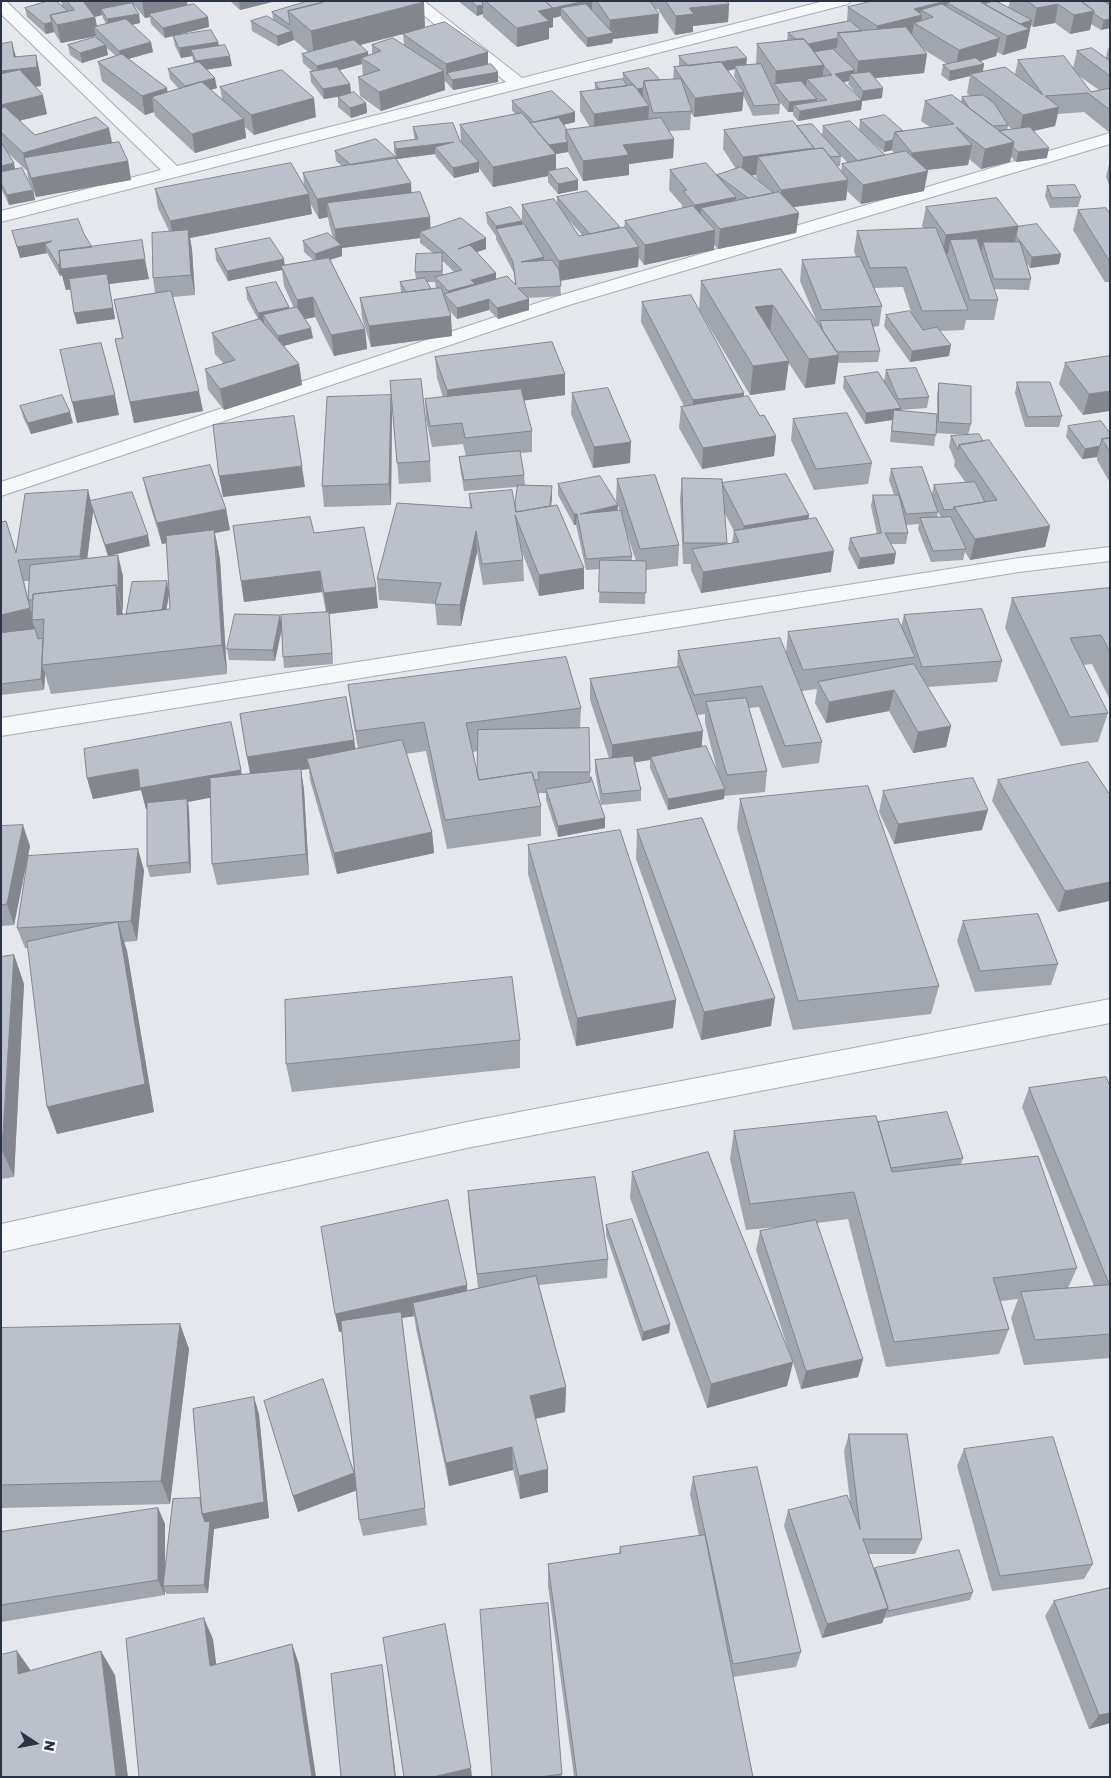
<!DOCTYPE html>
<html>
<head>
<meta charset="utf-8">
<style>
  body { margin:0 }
  #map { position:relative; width:1111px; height:1778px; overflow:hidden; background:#e4e7ec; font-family:"Golos Text",sans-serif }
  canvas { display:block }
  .frame { position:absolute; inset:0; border:2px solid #2b3445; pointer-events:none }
  .north { position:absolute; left:10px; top:1718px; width:50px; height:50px; -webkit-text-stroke:4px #f4f6f9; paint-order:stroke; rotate:101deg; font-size:14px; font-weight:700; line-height:20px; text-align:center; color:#2b3445 }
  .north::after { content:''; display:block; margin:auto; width:18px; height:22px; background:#2b3445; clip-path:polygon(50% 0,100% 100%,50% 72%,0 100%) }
</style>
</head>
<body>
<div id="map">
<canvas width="1111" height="1778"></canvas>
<div class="frame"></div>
<div class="north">N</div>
</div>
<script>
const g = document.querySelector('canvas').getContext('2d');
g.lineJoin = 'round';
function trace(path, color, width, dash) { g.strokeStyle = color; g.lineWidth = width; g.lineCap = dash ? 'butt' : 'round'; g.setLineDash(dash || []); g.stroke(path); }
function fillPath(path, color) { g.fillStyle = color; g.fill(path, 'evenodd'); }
const minor = new Path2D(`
  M 1,1 L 7,2 L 177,166 L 506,82 L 406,1 L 424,1 L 522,78 L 824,1 L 851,1 L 848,4 L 1,222 L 1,211 L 161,170 L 1,14 Z
  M 1110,133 L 1110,144 L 569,305 L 1,496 L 1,482 L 555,297 Z
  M 1110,547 L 1110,561 L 1019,572 L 1,736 L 1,718 L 1019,558 Z
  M 1110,999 L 1110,1023 L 467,1148 L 1,1252 L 1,1224 L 467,1122 Z`);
trace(minor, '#a9aeb7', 2);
fillPath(minor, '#f7f8fa');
fillPath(new Path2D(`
  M 61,1 L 187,1 L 187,5 L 208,17 L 209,27 L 165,38 L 151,24 L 150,17 L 145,18 L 134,5 L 140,23 L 132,25 L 153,52 L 128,59 L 167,88 L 167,92 L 179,89 L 170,79 L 168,69 L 194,63 L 192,56 L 181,58 L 175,46 L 173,36 L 218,42 L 219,46 L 232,66 L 206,69 L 217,88 L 211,90 L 222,99 L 220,87 L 316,117 L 254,135 L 245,127 L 246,138 L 195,153 L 155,116 L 154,112 L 145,115 L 102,81 L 98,62 L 116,56 L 107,48 L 108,55 L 82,63 L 70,55 L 68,45 L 96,37 L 96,36 L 61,43 L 54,32 L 46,34 L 27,17 L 25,8 L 62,6 ZM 102,15 L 103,18 L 106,24 L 97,27 L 95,17 Z
  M 231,1 L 276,1 L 240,10 L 231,2 Z
  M 458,1 L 727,1 L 729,4 L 728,22 L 693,26 L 693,32 L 675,35 L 659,11 L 659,9 L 655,9 L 658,33 L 613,39 L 612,43 L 587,47 L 561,18 L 561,16 L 553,18 L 553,27 L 549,28 L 549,39 L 517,47 L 483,17 L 483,14 L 477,16 Z
  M 873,1 L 997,1 L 996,1 L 1008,8 L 1010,1 L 1110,1 L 1110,28 L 1101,30 L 1091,24 L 1090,30 L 1070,34 L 1055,23 L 1033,27 L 1031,25 L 1026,48 L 1003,55 L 997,52 L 996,56 L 981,61 L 984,64 L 983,72 L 1015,74 L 1018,60 L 1073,68 L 1077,51 L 1106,58 L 1108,48 L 1110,48 L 1110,133 L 1084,112 L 1058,114 L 1055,126 L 1034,131 L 1047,158 L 1016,162 L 1011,157 L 1010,162 L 981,169 L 969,159 L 968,165 L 927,170 L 924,191 L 861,204 L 847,191 L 846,200 L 794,207 L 799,213 L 796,233 L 718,249 L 714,245 L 714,250 L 644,265 L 639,258 L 638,267 L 560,281 L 561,296 L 528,298 L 529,310 L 498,319 L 489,310 L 457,319 L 450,311 L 452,336 L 371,347 L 362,318 L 360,298 L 401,293 L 400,282 L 416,279 L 415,272 L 433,253 L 420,243 L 420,238 L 342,248 L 342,256 L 330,260 L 365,329 L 367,349 L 334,356 L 315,317 L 305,319 L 313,338 L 284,346 L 299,364 L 302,385 L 224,410 L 208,390 L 205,369 L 224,364 L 215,354 L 212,333 L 258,319 L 247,299 L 246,288 L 289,309 L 294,308 L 284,286 L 282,270 L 228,281 L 216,260 L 215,249 L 285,265 L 313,260 L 304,252 L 303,241 L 333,238 L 329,223 L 328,217 L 319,219 L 310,203 L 312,214 L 190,238 L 192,250 L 195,295 L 173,297 L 203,411 L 134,423 L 115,339 L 122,338 L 114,300 L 155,293 L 153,278 L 169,231 L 158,208 L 155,189 L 304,185 L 303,173 L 342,166 L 336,161 L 335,151 L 396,157 L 394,152 L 394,142 L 415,140 L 414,137 L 413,127 L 461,142 L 460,125 L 516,114 L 512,111 L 512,101 L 575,122 L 563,125 L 567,130 L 590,127 L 580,111 L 580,92 L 595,90 L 595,83 L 623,79 L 623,73 L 660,80 L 673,80 L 674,67 L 679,67 L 679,56 L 746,65 L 757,64 L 756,63 L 757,44 L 787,40 L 788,33 L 847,21 L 848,7 ZM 923,49 L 947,64 L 943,65 L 941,75 L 949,81 L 970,76 L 967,93 L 970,96 L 962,97 L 961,101 L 925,101 L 921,121 L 930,127 L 903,131 L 860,120 L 859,130 L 823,126 L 822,135 L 797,126 L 724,130 L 723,149 L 736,169 L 717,175 L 717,176 L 670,170 L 669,190 L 682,205 L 682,209 L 625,221 L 624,228 L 620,228 L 557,197 L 557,204 L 522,205 L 522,225 L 522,221 L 486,213 L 487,223 L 496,236 L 496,239 L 514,273 L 515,284 L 496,279 L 496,273 L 476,252 L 486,249 L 486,238 L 431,229 L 411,193 L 397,161 L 397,159 L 435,154 L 436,157 L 454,178 L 479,172 L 479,168 L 493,187 L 548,176 L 548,182 L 558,194 L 578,190 L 578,180 L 556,170 L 556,154 L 568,152 L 583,181 L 629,175 L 629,164 L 673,158 L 674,139 L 669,131 L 690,130 L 691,113 L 694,117 L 742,111 L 743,95 L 753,116 L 779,114 L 780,104 L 779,101 L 788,112 L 793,112 L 793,115 L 798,121 L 861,110 L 862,101 L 882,98 L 875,78 L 924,73 L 927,54 ZM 735,69 L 734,76 L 739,85 L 728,71 ZM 1077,74 L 1082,78 L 1099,90 L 1091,92 ZM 849,81 L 848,84 L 858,96 L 843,82 ZM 1008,126 L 1012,129 L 1007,130 ZM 864,135 L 884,152 L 892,150 L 894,154 L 885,155 ZM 841,156 L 848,163 L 842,164 L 841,172 L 837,166 L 840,166 ZM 752,175 L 756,175 L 756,177 L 759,181 ZM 568,219 L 582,235 L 579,236 ZM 442,261 L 445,263 L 454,272 L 443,275 ZM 427,282 L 435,282 L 436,288 L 431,289 Z
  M 321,3 L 425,28 L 488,52 L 488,65 L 498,72 L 498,82 L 453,90 L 447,83 L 444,81 L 445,90 L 381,111 L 360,96 L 358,77 L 363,76 L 362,64 L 340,70 L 350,84 L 351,93 L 366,103 L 367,113 L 351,118 L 338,107 L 338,97 L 324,99 L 311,82 L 310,72 L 312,71 L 303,63 L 302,54 L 308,52 L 293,39 L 294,40 L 278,46 L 252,31 L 251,21 L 273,19 L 272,12 ZM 412,32 L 403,34 L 404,45 L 372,45 L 372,54 L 368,55 L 360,45 Z
  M 1,43 L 16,57 L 36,55 L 40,74 L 41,86 L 36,87 L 47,114 L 19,121 L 35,135 L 112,143 L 128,161 L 131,180 L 36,197 L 28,178 L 27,171 L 8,153 L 15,169 L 33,190 L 35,200 L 9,205 L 1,188 Z
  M 1110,160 L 1110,187 L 1106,177 Z
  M 1047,186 L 1081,197 L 1078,207 L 1050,208 L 1045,196 Z
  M 926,207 L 1018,226 L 1061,254 L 1059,264 L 1030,268 L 1027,263 L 1031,279 L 1029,290 L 994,289 L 998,300 L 994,320 L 966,320 L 964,330 L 940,331 L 949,356 L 910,362 L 884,326 L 886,315 L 912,315 L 903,287 L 874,288 L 882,306 L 879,326 L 873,327 L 880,351 L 878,362 L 838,363 L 835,384 L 805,388 L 788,362 L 785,390 L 750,395 L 699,310 L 701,281 L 781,269 L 817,322 L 800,281 L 802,260 L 856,257 L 854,251 L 857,231 L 924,229 L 922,226 Z
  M 1078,210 L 1110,214 L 1110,282 L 1105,282 L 1073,230 Z
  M 12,231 L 84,234 L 92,247 L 149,279 L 109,284 L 115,319 L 77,324 L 74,313 L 71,289 L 66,290 L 62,275 L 60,276 L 47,253 L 20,258 Z
  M 642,302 L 744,393 L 744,396 L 776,436 L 774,456 L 702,469 L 679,428 L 681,407 L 684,406 L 641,322 Z
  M 1110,356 L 1083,415 L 1059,384 L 1065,363 Z
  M 435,357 L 565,374 L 565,395 L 524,400 L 532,431 L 532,452 L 520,453 L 524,475 L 525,485 L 552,486 L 551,506 L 584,589 L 539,596 L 522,552 L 523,560 L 524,581 L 483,585 L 477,552 L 461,626 L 437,625 L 435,604 L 379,600 L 377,579 L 470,508 L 469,494 L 515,503 L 517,487 L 464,491 L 460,467 L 459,457 L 466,456 L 463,444 L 432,447 L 426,420 L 425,399 L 443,397 L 437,378 Z
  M 886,370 L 929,397 L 927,408 L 901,410 L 900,411 L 937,414 L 937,394 L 939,383 L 971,424 L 968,435 L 936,433 L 934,446 L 890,442 L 892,420 L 865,424 L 843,388 L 844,377 L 884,381 Z
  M 390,381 L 430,461 L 431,482 L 399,484 Z
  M 1017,382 L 1062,416 L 1059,427 L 1025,427 L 1015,393 Z
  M 572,393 L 630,463 L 593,468 L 571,414 Z
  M 391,395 L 392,416 L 391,505 L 324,507 L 322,486 Z
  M 20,406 L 73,423 L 31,434 L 23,417 Z
  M 793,419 L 872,463 L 868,484 L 814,490 L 791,440 Z
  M 1068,426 L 1110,433 L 1110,483 L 1097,460 L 1097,457 L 1082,459 L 1066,437 Z
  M 951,436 L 983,441 L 1050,526 L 1045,547 L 970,560 L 965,552 L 963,560 L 931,562 L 918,529 L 919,524 L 906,525 L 908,533 L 906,544 L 891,544 L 894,564 L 858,569 L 848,549 L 850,538 L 877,534 L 871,506 L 873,495 L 894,495 L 889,480 L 891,469 L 932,494 L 934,485 L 966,483 L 954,466 L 955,461 L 949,447 ZM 938,512 L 941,517 L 937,517 Z
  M 143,478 L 226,509 L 230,530 L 215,533 L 220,560 L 227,674 L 51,694 L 45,674 L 44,690 L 1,695 L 1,522 L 16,553 L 88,490 L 91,501 L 150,546 L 108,556 L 93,512 L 87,559 L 123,576 L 122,612 L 123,615 L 126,614 L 169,589 L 167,543 L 162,544 L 148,499 ZM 24,581 L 29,581 L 28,598 ZM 169,595 L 170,609 L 166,610 L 168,602 Z
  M 682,478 L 722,484 L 809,515 L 808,519 L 831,572 L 701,593 L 691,570 L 691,564 L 683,564 L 680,499 ZM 724,512 L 734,531 L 732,543 L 726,544 Z
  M 617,479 L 679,545 L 678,566 L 646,570 L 645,604 L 599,603 L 600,569 L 586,570 L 576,525 L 574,525 L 558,495 L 558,484 L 618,505 L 617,511 L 620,511 L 616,500 ZM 625,528 L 636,561 L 632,560 L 632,556 Z
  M 314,533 L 378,608 L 329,614 L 333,664 L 284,668 L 283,657 L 282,629 L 275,661 L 229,660 L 227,649 L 281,621 L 326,612 L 322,592 L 244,602 L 241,581 Z
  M 1110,588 L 1110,700 L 1092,664 L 1083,665 L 1108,713 L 1098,742 L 1061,746 L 1005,628 L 1012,598 Z
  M 904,615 L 1002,661 L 997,682 L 927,687 L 951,726 L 946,747 L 913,753 L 889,711 L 826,723 L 815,703 L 817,689 L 802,691 L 822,742 L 819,763 L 782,768 L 759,707 L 749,708 L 767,771 L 765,792 L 724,796 L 724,795 L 724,799 L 668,810 L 650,768 L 650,760 L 635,762 L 641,790 L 641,801 L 601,805 L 595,771 L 595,760 L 609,758 L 590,700 L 590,679 L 677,667 L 678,651 L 786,652 L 788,632 L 901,627 ZM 705,714 L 705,723 L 718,774 L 702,747 L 697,715 Z
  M 348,685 L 581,708 L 580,728 L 590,772 L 590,782 L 605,828 L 558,837 L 546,800 L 546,793 L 539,793 L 539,799 L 541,806 L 541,836 L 447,849 L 426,751 L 406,754 L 432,832 L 434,853 L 337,874 L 310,780 L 309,769 L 301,770 L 304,790 L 309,875 L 217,885 L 212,864 L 210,797 L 188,802 L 189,810 L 191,873 L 150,877 L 147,866 L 147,809 L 146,809 L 141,790 L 93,799 L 87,778 L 242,775 L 250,774 L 240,714 L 354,740 L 356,750 L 358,749 L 352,715 ZM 478,751 L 477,773 L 473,752 Z
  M 998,780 L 1110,795 L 1058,912 L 992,801 Z
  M 883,791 L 982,830 L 894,844 L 879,812 Z
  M 740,799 L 939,986 L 931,1014 L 793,1030 L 737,828 Z
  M 1,826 L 30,846 L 14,925 L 1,926 Z
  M 637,830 L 771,1026 L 701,1040 L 636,859 Z
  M 528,845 L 676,1000 L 673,1028 L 576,1046 L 528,874 Z
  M 144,870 L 137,941 L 124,942 L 127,951 L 154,1112 L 57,1134 L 28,948 L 25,948 L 17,928 Z
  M 963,921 L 1058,964 L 1051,985 L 975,992 L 957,941 Z
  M 14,955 L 24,984 L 14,1177 L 1,1179 L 1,957 Z
  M 520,1040 L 520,1068 L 292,1092 L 286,1064 Z
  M 1110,1086 L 1110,1358 L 1024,1365 L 1011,1318 L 1018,1299 L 1001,1301 L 1009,1329 L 999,1354 L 886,1367 L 848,1219 L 817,1223 L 863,1359 L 858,1377 L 801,1389 L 793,1362 L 787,1386 L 707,1408 L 630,1198 L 632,1172 L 791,1358 L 756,1250 L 760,1231 L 786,1226 L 746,1230 L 730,1159 L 734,1131 L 878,1122 L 963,1158 L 961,1164 L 1077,1268 L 1068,1288 L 1094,1286 L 1022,1107 L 1029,1088 Z
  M 468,1191 L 608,1259 L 607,1278 L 539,1285 L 566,1387 L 565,1412 L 535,1419 L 548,1492 L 520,1499 L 513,1470 L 449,1486 L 416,1328 L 414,1316 L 402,1318 L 427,1525 L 363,1536 L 359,1520 L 356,1490 L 298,1512 L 264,1401 L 354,1473 L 342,1332 L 339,1332 L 467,1285 L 467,1291 L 478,1288 L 469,1210 Z
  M 606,1225 L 670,1324 L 669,1333 L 642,1341 L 606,1235 Z
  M 180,1324 L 189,1349 L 170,1504 L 1,1508 L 1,1328 Z
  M 254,1397 L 259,1415 L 269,1518 L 214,1529 L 208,1593 L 167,1594 L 165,1591 L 165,1595 L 1,1622 L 1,1532 L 158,1508 L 165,1524 L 165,1568 L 200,1498 Z
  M 849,1434 L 922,1539 L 915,1554 L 869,1554 L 874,1569 L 875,1568 L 973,1592 L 970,1600 L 885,1618 L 885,1617 L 882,1623 L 822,1638 L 784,1526 L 788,1510 L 850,1502 L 844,1451 Z
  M 964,1449 L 1093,1564 L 1084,1579 L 992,1591 L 957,1466 Z
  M 693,1477 L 801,1652 L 796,1667 L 733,1677 L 753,1777 L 574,1777 L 548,1586 L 548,1564 L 619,1553 L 620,1547 L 699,1536 L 690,1494 Z
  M 1110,1588 L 1110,1723 L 1089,1729 L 1045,1616 L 1054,1601 Z
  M 548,1603 L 562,1777 L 492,1777 Z`), '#a1a5ae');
fillPath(new Path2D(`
  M 83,1 L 133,1 L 135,9 L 101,9 L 102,15 L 86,19 Z
  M 142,1 L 187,1 L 188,9 L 149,14 L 150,17 L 145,18 Z
  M 239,1 L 276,1 L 240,10 Z
  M 585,1 L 592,1 L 592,10 L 567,15 L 561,8 L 561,16 L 553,18 L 553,27 L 549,28 L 549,39 L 517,47 L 517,28 L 538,11 Z
  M 946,1 L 997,1 L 963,11 L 947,3 L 945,19 L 933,17 L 921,10 L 920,16 L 922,15 L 921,27 L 914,23 L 912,35 L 875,45 L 877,26 L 914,9 Z
  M 424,2 L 425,28 L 314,57 L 311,31 Z
  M 729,4 L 728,22 L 693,26 L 693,32 L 675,35 L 676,16 L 689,8 Z
  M 1058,4 L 1055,23 L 1033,27 L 1037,8 Z
  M 483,5 L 483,14 L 477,16 L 477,6 Z
  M 1094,11 L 1090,30 L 1070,34 L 1074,15 Z
  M 139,14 L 140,23 L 109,29 L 107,19 Z
  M 659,14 L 658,33 L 613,39 L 612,43 L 587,47 L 587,38 L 609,34 L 610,20 Z
  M 95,17 L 98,31 L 94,27 L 96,36 L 61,43 L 57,25 Z
  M 208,17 L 209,27 L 165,38 L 163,28 Z
  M 1110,19 L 1110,28 L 1101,30 L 1104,20 Z
  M 1032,20 L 1026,48 L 1003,55 L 1007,36 L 1011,27 Z
  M 52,22 L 54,32 L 46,34 L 44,24 Z
  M 292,31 L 294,40 L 278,46 L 277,36 Z
  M 838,38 L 837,48 L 802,55 L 803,45 Z
  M 1000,38 L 996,56 L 955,69 L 959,50 Z
  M 12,42 L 17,61 L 36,55 L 40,74 L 41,86 L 1,90 L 1,71 L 14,57 Z
  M 151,42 L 153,52 L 121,61 L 119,51 Z
  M 218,42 L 220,52 L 191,50 L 192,56 L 181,58 L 179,48 Z
  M 106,45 L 108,55 L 82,63 L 80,53 Z
  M 368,52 L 369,62 L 361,58 L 362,64 L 318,76 L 317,66 Z
  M 488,52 L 488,70 L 498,72 L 498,82 L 453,90 L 452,80 L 447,73 L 447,83 L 446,64 Z
  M 927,54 L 924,73 L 856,80 L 858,61 Z
  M 230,56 L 232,66 L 198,71 L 196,61 Z
  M 747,58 L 746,68 L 735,66 L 735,69 L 688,77 L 689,67 Z
  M 984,64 L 982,74 L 970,74 L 970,76 L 949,81 L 950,71 Z
  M 824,65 L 822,84 L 807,79 L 806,86 L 778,89 L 775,85 L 776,71 Z
  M 855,70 L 853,79 L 850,74 L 849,81 L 834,84 L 835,74 Z
  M 444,71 L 445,90 L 381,111 L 379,92 Z
  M 215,78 L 217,88 L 186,96 L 185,86 Z
  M 350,84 L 351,94 L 324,99 L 323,89 Z
  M 167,88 L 170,107 L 152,97 L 154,112 L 145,115 L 142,96 Z
  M 643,88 L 643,98 L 637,89 Z
  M 883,88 L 882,98 L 862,101 L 861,110 L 798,121 L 800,111 L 794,105 L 793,112 L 788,112 L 789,102 L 817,99 L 815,108 L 861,100 L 863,91 Z
  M 744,92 L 742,111 L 694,117 L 695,98 Z
  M 43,95 L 47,114 L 1,125 L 1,105 Z
  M 314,98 L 316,117 L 254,135 L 251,115 Z
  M 366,103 L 367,113 L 351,118 L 350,108 Z
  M 649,106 L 648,125 L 594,133 L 594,114 Z
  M 1059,107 L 1055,126 L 1019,134 L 1023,115 Z
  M 575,112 L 575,122 L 534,132 L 534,122 Z
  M 244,119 L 246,138 L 195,153 L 192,134 Z
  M 109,128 L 113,147 L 26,163 L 23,153 Z
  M 674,139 L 673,158 L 629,164 L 629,175 L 583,181 L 583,161 L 623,145 Z
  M 893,140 L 892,150 L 884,152 L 885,142 Z
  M 454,142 L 435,147 L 435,154 L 397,159 L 398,168 L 357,180 L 397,158 L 396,149 Z
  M 568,142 L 568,152 L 544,156 L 544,146 Z
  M 1014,142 L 1010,162 L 981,169 L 985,149 Z
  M 972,145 L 968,165 L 909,172 L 912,153 Z
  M 814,148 L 812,167 L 758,157 L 756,175 L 741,177 L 743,157 Z
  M 1049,148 L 1047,158 L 1016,162 L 1018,152 Z
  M 556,154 L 556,174 L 548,171 L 548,176 L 493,187 L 493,167 Z
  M 128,161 L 131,180 L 36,197 L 31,178 Z
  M 479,162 L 479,172 L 454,178 L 453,168 Z
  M 14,163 L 16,174 L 1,177 L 1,166 Z
  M 928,171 L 924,191 L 861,204 L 863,185 Z
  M 578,180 L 578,190 L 558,194 L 558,184 Z
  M 848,180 L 846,200 L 779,209 L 781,190 Z
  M 411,183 L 412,202 L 327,203 L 328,217 L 319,219 L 317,199 Z
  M 33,190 L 35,200 L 9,205 L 7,195 Z
  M 309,194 L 312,214 L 190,238 L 192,250 L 195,295 L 191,275 L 174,241 L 170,221 Z
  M 736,197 L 734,217 L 701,208 L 700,224 L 694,225 L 695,205 Z
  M 799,213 L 796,233 L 718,249 L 720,229 Z
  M 430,217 L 431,237 L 420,232 L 420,238 L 342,248 L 342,256 L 316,264 L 315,254 L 336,247 L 335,229 Z
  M 522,221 L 522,231 L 496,230 L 496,226 Z
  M 1018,226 L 1014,246 L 983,242 L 982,250 L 955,253 L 950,240 L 948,254 L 942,255 L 946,235 Z
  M 715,230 L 714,250 L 644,265 L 645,245 Z
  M 486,238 L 486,249 L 458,259 L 458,249 Z
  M 52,241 L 45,244 L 47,253 L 20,258 L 17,247 Z
  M 639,247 L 638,267 L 559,281 L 559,261 Z
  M 1061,254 L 1059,264 L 1030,268 L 1032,257 Z
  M 544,257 L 544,268 L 521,262 Z
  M 145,259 L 149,279 L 109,284 L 115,319 L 77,324 L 74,313 L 109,284 L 66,290 L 62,275 L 60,276 L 58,265 L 62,264 Z
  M 284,259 L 285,269 L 281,266 L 282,270 L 228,281 L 227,271 Z
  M 496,273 L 496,283 L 448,299 L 448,291 L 471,280 Z
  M 313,297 L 315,317 L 299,320 L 297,300 Z
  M 489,299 L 489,310 L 457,319 L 457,308 Z
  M 529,299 L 529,310 L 498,319 L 497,308 Z
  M 773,305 L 770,333 L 755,307 Z
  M 289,307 L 290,317 L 263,315 L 264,323 L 260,323 L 258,313 Z
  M 451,316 L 452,336 L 371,347 L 369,326 Z
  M 311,328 L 313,338 L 279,347 L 278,336 Z
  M 365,329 L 367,349 L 334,356 L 331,335 Z
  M 951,345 L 949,356 L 910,362 L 912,351 Z
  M 839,355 L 835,384 L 805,388 L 809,359 Z
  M 789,361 L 785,390 L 750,395 L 753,366 Z
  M 299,364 L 302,385 L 224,410 L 220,389 Z
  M 565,374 L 565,395 L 448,411 L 447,390 Z
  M 199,391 L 203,411 L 134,423 L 130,402 Z
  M 1110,391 L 1110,411 L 1083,415 L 1089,394 Z
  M 744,393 L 742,413 L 691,421 L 693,400 Z
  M 115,395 L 119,415 L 77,423 L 72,402 Z
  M 391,395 L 392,416 L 391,505 L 389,484 Z
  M 901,408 L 899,419 L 894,410 L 892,420 L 865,424 L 866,413 Z
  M 70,412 L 73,423 L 31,434 L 28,423 Z
  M 776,436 L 774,456 L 702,469 L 703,448 Z
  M 631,442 L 630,463 L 593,468 L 594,447 Z
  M 1100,446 L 1097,457 L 1082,459 L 1085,449 Z
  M 302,466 L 305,487 L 223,497 L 219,476 Z
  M 552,486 L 552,497 L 549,526 L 549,516 Z
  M 88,490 L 93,512 L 85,577 L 80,556 Z
  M 618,505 L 617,516 L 580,514 Z
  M 226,509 L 230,530 L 215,533 L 220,560 L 227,674 L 222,645 L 215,533 L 162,544 L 157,523 Z
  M 574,514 L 577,514 L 576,525 L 574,525 Z
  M 809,515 L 806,536 L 741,547 L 744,526 Z
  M 1050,526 L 1045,547 L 970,560 L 975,539 Z
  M 476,531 L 477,552 L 461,626 L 460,605 Z
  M 148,535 L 150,546 L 108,556 L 105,545 Z
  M 834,551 L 831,572 L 701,593 L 703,572 Z
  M 896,553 L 894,564 L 858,569 L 860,558 Z
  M 118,555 L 123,576 L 123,612 L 118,591 Z
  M 584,568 L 584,589 L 539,596 L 539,575 Z
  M 320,571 L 322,592 L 244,602 L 241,581 Z
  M 167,581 L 169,592 L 162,638 L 159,627 Z
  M 116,585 L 123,615 L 117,615 Z
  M 376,587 L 378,608 L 329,614 L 333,664 L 324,593 Z
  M 30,608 L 34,620 L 32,620 L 35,629 L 1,637 L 1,615 Z
  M 280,615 L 282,626 L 275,661 L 273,650 Z
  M 43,638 L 42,665 L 45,674 L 44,690 L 41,679 Z
  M 894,690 L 889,711 L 826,723 L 829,702 Z
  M 951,726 L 946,747 L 913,753 L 918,732 Z
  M 703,731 L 701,752 L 651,757 L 650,760 L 612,766 L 612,745 Z
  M 354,740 L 357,761 L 307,759 L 309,769 L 301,770 L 304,790 L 309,875 L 306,854 L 251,778 L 247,757 Z
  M 138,769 L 241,770 L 245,791 L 188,802 L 189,810 L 191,873 L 189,862 L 187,802 L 146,809 L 141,790 L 93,799 L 87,778 Z
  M 725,789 L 724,799 L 668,810 L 668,799 Z
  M 988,810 L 982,830 L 894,844 L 898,824 Z
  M 605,818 L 605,828 L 558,837 L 558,826 Z
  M 23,825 L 30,846 L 14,925 L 7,904 Z
  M 432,832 L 434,853 L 337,874 L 334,853 Z
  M 138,849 L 144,870 L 137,941 L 131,921 Z
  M 1110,882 L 1110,901 L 1058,912 L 1065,891 Z
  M 118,922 L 127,951 L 154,1112 L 57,1134 L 47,1107 Z
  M 14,955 L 24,984 L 14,1177 L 2,1150 Z
  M 775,998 L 771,1026 L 701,1040 L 704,1012 Z
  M 676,1000 L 673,1028 L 576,1046 L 577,1018 Z
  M 467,1285 L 468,1304 L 413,1303 L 414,1316 L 402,1318 L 427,1525 L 402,1318 L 339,1332 L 335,1314 Z
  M 180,1324 L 189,1349 L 170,1504 L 161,1481 Z
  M 670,1324 L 669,1333 L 642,1341 L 643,1332 Z
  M 863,1359 L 858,1377 L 801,1389 L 806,1371 Z
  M 793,1362 L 787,1386 L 707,1408 L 711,1384 Z
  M 566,1387 L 565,1412 L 530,1420 L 530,1396 Z
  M 254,1397 L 259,1415 L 269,1518 L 214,1529 L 208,1593 L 204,1585 L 208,1530 L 202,1514 Z
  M 512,1447 L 513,1470 L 449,1486 L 446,1463 Z
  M 548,1469 L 548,1492 L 520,1499 L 519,1476 Z
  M 354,1473 L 358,1490 L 298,1512 L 293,1496 Z
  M 158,1508 L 165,1524 L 165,1586 L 163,1586 L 165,1591 L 165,1595 L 158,1580 Z
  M 888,1608 L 882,1623 L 822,1638 L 827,1624 Z
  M 204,1618 L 213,1639 L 219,1685 L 210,1666 Z
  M 292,1644 L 299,1664 L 316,1777 L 312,1777 Z
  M 17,1651 L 34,1675 L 18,1674 Z
  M 101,1651 L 115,1675 L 128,1777 L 116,1777 Z
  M 382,1665 L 396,1777 L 395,1777 Z
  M 1110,1713 L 1110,1723 L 1089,1729 L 1099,1715 Z
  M 471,1768 L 472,1777 L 433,1777 Z`), '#83868d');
const building = new Path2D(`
  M 48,1 L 56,1 L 68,11 L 50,15 L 52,22 L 44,24 L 25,8 Z
  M 67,1 L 83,1 L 95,17 L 57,25 L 50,15 L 74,10 Z
  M 308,1 L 319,1 L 321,3 L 288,11 L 290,25 L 272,12 Z
  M 328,1 L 422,1 L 424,2 L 311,31 L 288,11 Z
  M 471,1 L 482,1 L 483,5 L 477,6 Z
  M 486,1 L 545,1 L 553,8 L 538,11 L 549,21 L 517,28 Z
  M 545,1 L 585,1 L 553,8 Z
  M 597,1 L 650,1 L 659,14 L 610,20 Z
  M 666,1 L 727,1 L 729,4 L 689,8 L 694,14 L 676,16 Z
  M 873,1 L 946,1 L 914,9 L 922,15 L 877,26 L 848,7 Z
  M 954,1 L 979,1 L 1029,29 L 1007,36 L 947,3 Z
  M 994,1 L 996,1 L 1032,20 L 1020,24 L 984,4 Z
  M 1028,1 L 1081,1 L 1094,11 L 1074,15 L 1058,4 L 1037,8 Z
  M 1081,1 L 1103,1 L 1110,5 L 1110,19 L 1104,20 L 1094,14 L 1094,11 Z
  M 132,3 L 139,14 L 107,19 L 101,9 Z
  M 194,4 L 208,17 L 163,28 L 149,14 Z
  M 586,4 L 613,33 L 587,38 L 561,8 Z
  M 942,4 L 1000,38 L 959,50 L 914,23 L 933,17 L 921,10 Z
  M 267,16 L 292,31 L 277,36 L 251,21 Z
  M 126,19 L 151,42 L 119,51 L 94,27 Z
  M 850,21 L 862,31 L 838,33 L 838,38 L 808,44 L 804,39 L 796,39 L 788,33 Z
  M 445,22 L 488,52 L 446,64 L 403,34 Z
  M 906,27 L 927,54 L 858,61 L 838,33 Z
  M 211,30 L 218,42 L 179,48 L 173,36 Z
  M 95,37 L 106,45 L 80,53 L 68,45 Z
  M 393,38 L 444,71 L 379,92 L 358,77 L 380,70 L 361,58 L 381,51 L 372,45 Z
  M 804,39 L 824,65 L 776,71 L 757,44 Z
  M 354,40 L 368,52 L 317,66 L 302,54 Z
  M 12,42 L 14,57 L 36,55 L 37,67 L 1,71 L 1,44 Z
  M 225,45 L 230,56 L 196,61 L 191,50 Z
  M 737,47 L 747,58 L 688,66 L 679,56 Z
  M 1092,48 L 1110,61 L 1110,76 L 1077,51 Z
  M 833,49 L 855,70 L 835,74 L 862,100 L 800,111 L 794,105 L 827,100 L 807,79 L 832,75 L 824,66 L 814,52 Z
  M 122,54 L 167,88 L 142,96 L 98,62 Z
  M 1064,56 L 1091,92 L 1110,88 L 1110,110 L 1088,93 L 1045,96 L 1059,107 L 1023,115 L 970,74 L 1005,67 L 1043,95 L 1018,60 Z
  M 976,58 L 984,64 L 950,71 L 943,65 Z
  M 199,62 L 215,78 L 185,86 L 168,69 Z
  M 721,62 L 744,92 L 695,98 L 674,67 Z
  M 491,64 L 498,72 L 452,80 L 447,73 Z
  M 761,64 L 780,104 L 754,106 L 735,66 Z
  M 337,67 L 350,84 L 323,89 L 310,72 Z
  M 649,68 L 660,80 L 644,81 L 643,88 L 637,89 L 623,73 Z
  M 20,70 L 43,95 L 1,105 L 1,74 Z
  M 282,70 L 314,98 L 251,115 L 220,87 Z
  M 870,72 L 883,88 L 863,91 L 850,74 Z
  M 623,79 L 627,86 L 599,89 L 595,83 Z
  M 681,79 L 692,111 L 653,113 L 644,81 Z
  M 801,81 L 817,99 L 789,102 L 774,84 Z
  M 202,82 L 244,119 L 192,134 L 152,97 Z
  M 634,85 L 649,106 L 594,114 L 580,92 Z
  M 552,91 L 575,112 L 534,122 L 512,101 Z
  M 354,92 L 366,103 L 350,108 L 338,97 Z
  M 952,95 L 1014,142 L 985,149 L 956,127 L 972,145 L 912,153 L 895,132 L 954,124 L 925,101 Z
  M 983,95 L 994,103 L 1008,125 L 993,126 L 969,108 L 962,97 Z
  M 5,107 L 35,135 L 96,117 L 109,128 L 23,153 L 1,132 L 1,109 Z
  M 522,113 L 556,154 L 493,167 L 460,125 Z
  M 885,115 L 903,131 L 895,132 L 893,140 L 885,142 L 860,120 Z
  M 559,118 L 567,130 L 566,130 L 566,139 L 568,142 L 549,145 L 530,123 Z
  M 661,118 L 674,139 L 623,145 L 629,155 L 583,161 L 566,130 Z
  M 793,121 L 814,148 L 743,157 L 724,130 Z
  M 850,121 L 885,155 L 858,161 L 823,126 Z
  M 453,123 L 460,141 L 479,162 L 453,168 L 435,147 L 454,142 L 396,149 L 394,142 L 418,139 L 413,127 Z
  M 812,124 L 841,156 L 830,157 L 823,148 L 814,149 L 814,148 L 797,126 Z
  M 1030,127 L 1049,148 L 1018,152 L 1013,147 L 1014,142 L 999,131 Z
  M 376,139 L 397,158 L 351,165 L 335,151 Z
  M 1,142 L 14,163 L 1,166 Z
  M 119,142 L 128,161 L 31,178 L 24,158 Z
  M 823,148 L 848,180 L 781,190 L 758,157 Z
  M 906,151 L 928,171 L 863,185 L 842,164 Z
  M 395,157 L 411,183 L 317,199 L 303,173 Z
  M 291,163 L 309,194 L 170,221 L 155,189 Z
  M 706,163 L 736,197 L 695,205 L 683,191 L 687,190 L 670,170 Z
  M 741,167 L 774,193 L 748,198 L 717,175 Z
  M 22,168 L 33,190 L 7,195 L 1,183 L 1,172 Z
  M 568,168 L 578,180 L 558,184 L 548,171 Z
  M 1075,185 L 1081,197 L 1052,198 L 1047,186 Z
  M 587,191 L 620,227 L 590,234 L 557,197 Z
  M 420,192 L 430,217 L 335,229 L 327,203 Z
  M 779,192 L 799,213 L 720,229 L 701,208 Z
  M 997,198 L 1018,226 L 946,235 L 926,207 Z
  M 554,199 L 579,236 L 625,227 L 639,247 L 559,261 L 522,205 Z
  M 693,206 L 715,230 L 645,245 L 625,221 Z
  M 511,207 L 522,221 L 496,226 L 486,213 Z
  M 1106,208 L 1110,214 L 1110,262 L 1078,210 Z
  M 461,218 L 486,238 L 458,249 L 470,245 L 496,273 L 471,280 L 475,284 L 448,291 L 435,277 L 462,270 L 444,252 L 420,232 Z
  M 78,219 L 84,234 L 92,247 L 59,251 L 60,265 L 58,265 L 45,244 L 52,241 L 17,247 L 12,231 Z
  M 524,224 L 544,257 L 521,262 L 552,260 L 559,270 L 561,286 L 518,288 L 529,299 L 497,308 L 489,299 L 457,308 L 444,294 L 507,276 L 516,285 L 513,262 L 496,229 Z
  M 1037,224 L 1061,254 L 1032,257 L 1016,236 L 1018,226 L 1013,227 Z
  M 936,228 L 968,310 L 922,311 L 906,267 L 870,268 L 857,231 Z
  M 188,230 L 191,275 L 153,278 L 152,233 Z
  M 328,233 L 341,245 L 315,254 L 303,241 Z
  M 270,238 L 284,259 L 227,271 L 215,249 Z
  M 977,239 L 998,300 L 970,300 L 950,240 Z
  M 142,240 L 145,259 L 61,269 L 59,251 Z
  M 983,242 L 1020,242 L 1031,279 L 994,279 Z
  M 442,253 L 442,271 L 415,272 L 416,254 Z
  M 860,257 L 882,306 L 822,310 L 802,260 Z
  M 329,258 L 365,329 L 331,335 L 313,297 L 297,300 L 281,266 Z
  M 781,269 L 839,355 L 809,359 L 773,305 L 755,307 L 789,361 L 753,366 L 701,281 Z
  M 107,274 L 113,308 L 74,313 L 69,279 Z
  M 425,278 L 431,289 L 406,292 L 400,282 Z
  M 276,282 L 289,307 L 258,313 L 246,288 Z
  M 441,288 L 451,316 L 369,326 L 360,298 Z
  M 171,291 L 199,391 L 130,402 L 115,339 L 123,338 L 114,300 Z
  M 691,295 L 744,393 L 693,400 L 642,302 Z
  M 297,307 L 311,328 L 278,336 L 263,315 Z
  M 910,311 L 923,330 L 937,327 L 951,345 L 912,351 L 886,315 Z
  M 260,319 L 299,364 L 220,389 L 205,369 L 235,360 L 212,333 Z
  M 871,320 L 880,351 L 837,352 L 823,331 L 820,321 Z
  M 552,342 L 565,374 L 447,390 L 435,357 Z
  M 101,343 L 115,395 L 72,402 L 60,350 Z
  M 1110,356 L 1110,391 L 1089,394 L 1065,363 Z
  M 916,368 L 929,397 L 898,399 L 886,370 Z
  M 878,372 L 901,408 L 866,413 L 844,377 Z
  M 421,379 L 430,461 L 397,463 L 390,381 Z
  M 1017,382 L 1050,382 L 1062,416 L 1028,417 Z
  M 939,383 L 971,386 L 971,424 L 939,422 Z
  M 608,388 L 631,442 L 594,447 L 572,393 Z
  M 521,389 L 532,431 L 465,438 L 462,423 L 430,426 L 425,399 Z
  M 62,395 L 70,412 L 28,423 L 20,406 Z
  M 391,395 L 389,484 L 322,486 L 327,397 Z
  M 748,396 L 760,416 L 764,415 L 776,436 L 703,448 L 681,407 Z
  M 894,410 L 937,414 L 936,435 L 892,431 Z
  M 847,413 L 872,463 L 816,469 L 793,419 Z
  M 294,416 L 302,466 L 219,476 L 213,425 Z
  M 1101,421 L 1110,433 L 1110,438 L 1102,439 L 1100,446 L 1085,449 L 1068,426 Z
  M 979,434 L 983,441 L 959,445 L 958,450 L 951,436 Z
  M 1110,438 L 1110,452 L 1102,439 Z
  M 989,440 L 1050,526 L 975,539 L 954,507 L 997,500 L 959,445 Z
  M 520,451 L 524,475 L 464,480 L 459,457 Z
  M 210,465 L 226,509 L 157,523 L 143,478 Z
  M 922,467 L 938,512 L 906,514 L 891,469 Z
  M 786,474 L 809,515 L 744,526 L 722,483 Z
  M 655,475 L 679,545 L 640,549 L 617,479 Z
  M 600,476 L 618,505 L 580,514 L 621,510 L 632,556 L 586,559 L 577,514 L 574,514 L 558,484 Z
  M 682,478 L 722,479 L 727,543 L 684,543 Z
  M 975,482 L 985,502 L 954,507 L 954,509 L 944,510 L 934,485 Z
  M 518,485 L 552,486 L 550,506 L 516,512 L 515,503 Z
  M 88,490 L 80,556 L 18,560 L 28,600 L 30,565 L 118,555 L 118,591 L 116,585 L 33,594 L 33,600 L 28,600 L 30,608 L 1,615 L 1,522 L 6,521 L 16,553 L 25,494 Z
  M 512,490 L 516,512 L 557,505 L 584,568 L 539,575 L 515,515 L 523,560 L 482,564 L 476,531 L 460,605 L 435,604 L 441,583 L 377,579 L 397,503 L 472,508 L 469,494 Z
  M 132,492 L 148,535 L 105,545 L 90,501 Z
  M 873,495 L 899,495 L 908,533 L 885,533 L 896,553 L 860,558 L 850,538 L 881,533 Z
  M 310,517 L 314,533 L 364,527 L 376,587 L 324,593 L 320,571 L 241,581 L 233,526 Z
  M 951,517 L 966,549 L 933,551 L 920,518 Z
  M 816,518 L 834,551 L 703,572 L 692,549 L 739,542 L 734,531 Z
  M 214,530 L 222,645 L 42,665 L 44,619 L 32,620 L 33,594 L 116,585 L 117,615 L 170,609 L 166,536 Z
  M 600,560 L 646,561 L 646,593 L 599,592 Z
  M 167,581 L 162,610 L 126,614 L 132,582 Z
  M 1110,588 L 1110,652 L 1101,635 L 1070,638 L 1108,713 L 1070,717 L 1012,598 Z
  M 982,609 L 1002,661 L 922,667 L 904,615 Z
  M 329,612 L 332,653 L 283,657 L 281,615 Z
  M 235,614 L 280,615 L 273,650 L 227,649 Z
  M 898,619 L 915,657 L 803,670 L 788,632 Z
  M 35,629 L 38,639 L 43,638 L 41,679 L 1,684 L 1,633 Z
  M 780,638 L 822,742 L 785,746 L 762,686 L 694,695 L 678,651 Z
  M 566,657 L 581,708 L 466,723 L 479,780 L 532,772 L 541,806 L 445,820 L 424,722 L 356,731 L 348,685 Z
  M 914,664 L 951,726 L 918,732 L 894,690 L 829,702 L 818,682 Z
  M 679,667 L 703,731 L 612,745 L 590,679 Z
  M 346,697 L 354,740 L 247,757 L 240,714 Z
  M 746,698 L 767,771 L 727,775 L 706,702 Z
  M 231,722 L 241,770 L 140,788 L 138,769 L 87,778 L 84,749 Z
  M 589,728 L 590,772 L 538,772 L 539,780 L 534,780 L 532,772 L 479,780 L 477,773 L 478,730 Z
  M 402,740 L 432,832 L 334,853 L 307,759 Z
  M 706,746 L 725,789 L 668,799 L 651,757 Z
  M 633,756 L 641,790 L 602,794 L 595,760 Z
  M 1088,762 L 1110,795 L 1110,882 L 1065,891 L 998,780 Z
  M 301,769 L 306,854 L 212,864 L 210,778 Z
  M 591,777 L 605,818 L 558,826 L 546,789 L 590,782 Z
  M 973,778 L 988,810 L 898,824 L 883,791 Z
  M 868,786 L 939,986 L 798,1001 L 740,799 Z
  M 187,799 L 189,862 L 147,866 L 147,803 Z
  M 702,818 L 775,998 L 704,1012 L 637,830 Z
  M 23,825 L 7,904 L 1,905 L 1,826 Z
  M 620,830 L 676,1000 L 577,1018 L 528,845 Z
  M 138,849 L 131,921 L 17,928 L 28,856 Z
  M 1038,914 L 1058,964 L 980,971 L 963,921 Z
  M 118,922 L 145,1084 L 47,1107 L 27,942 Z
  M 14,955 L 2,1150 L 1,1150 L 1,957 Z
  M 512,977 L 520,1040 L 286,1064 L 285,1000 Z
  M 1106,1077 L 1110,1086 L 1110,1284 L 1109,1284 L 1029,1088 Z
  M 947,1112 L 963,1158 L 891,1168 L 878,1122 Z
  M 876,1116 L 892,1172 L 1038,1156 L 1077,1268 L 993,1278 L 1009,1329 L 894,1342 L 854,1192 L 750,1204 L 734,1131 Z
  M 708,1152 L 793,1362 L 711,1384 L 632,1172 Z
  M 595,1177 L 608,1259 L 477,1274 L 468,1191 Z
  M 448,1200 L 467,1285 L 335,1314 L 321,1227 Z
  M 632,1219 L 670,1324 L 643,1332 L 606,1225 Z
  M 816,1220 L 863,1359 L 806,1371 L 760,1231 Z
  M 536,1276 L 566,1387 L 530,1396 L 548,1469 L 519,1476 L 512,1447 L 446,1463 L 413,1303 Z
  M 1110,1285 L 1110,1334 L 1035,1340 L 1021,1292 Z
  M 401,1312 L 425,1508 L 359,1520 L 341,1321 Z
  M 180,1324 L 161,1481 L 1,1485 L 1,1328 Z
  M 323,1379 L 354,1473 L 293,1496 L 264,1401 Z
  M 254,1397 L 264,1502 L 202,1514 L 193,1409 Z
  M 849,1434 L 907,1434 L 922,1539 L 863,1539 L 888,1608 L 827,1624 L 788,1510 L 847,1495 L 860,1529 Z
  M 1053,1437 L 1093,1564 L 1000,1576 L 964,1449 Z
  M 757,1467 L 801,1652 L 733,1664 L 693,1477 Z
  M 200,1498 L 202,1514 L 205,1522 L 210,1521 L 204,1585 L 163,1586 L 173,1499 Z
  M 158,1508 L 158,1580 L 1,1605 L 1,1532 Z
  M 705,1535 L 753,1777 L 577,1777 L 548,1564 L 621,1553 L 620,1547 Z
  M 959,1550 L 973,1592 L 888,1611 L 888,1608 L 875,1568 Z
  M 1110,1588 L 1110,1713 L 1099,1715 L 1054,1601 Z
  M 548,1603 L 562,1774 L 541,1777 L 492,1777 L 480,1610 Z
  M 204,1618 L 210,1666 L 292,1644 L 312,1777 L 139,1777 L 126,1639 Z
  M 445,1624 L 471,1768 L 433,1777 L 404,1777 L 383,1638 Z
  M 17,1651 L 18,1674 L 101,1651 L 116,1777 L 1,1777 L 1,1655 Z
  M 382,1665 L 395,1777 L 341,1777 L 331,1674 Z`);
fillPath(building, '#bbc0ca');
trace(building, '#83868d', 1);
</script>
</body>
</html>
